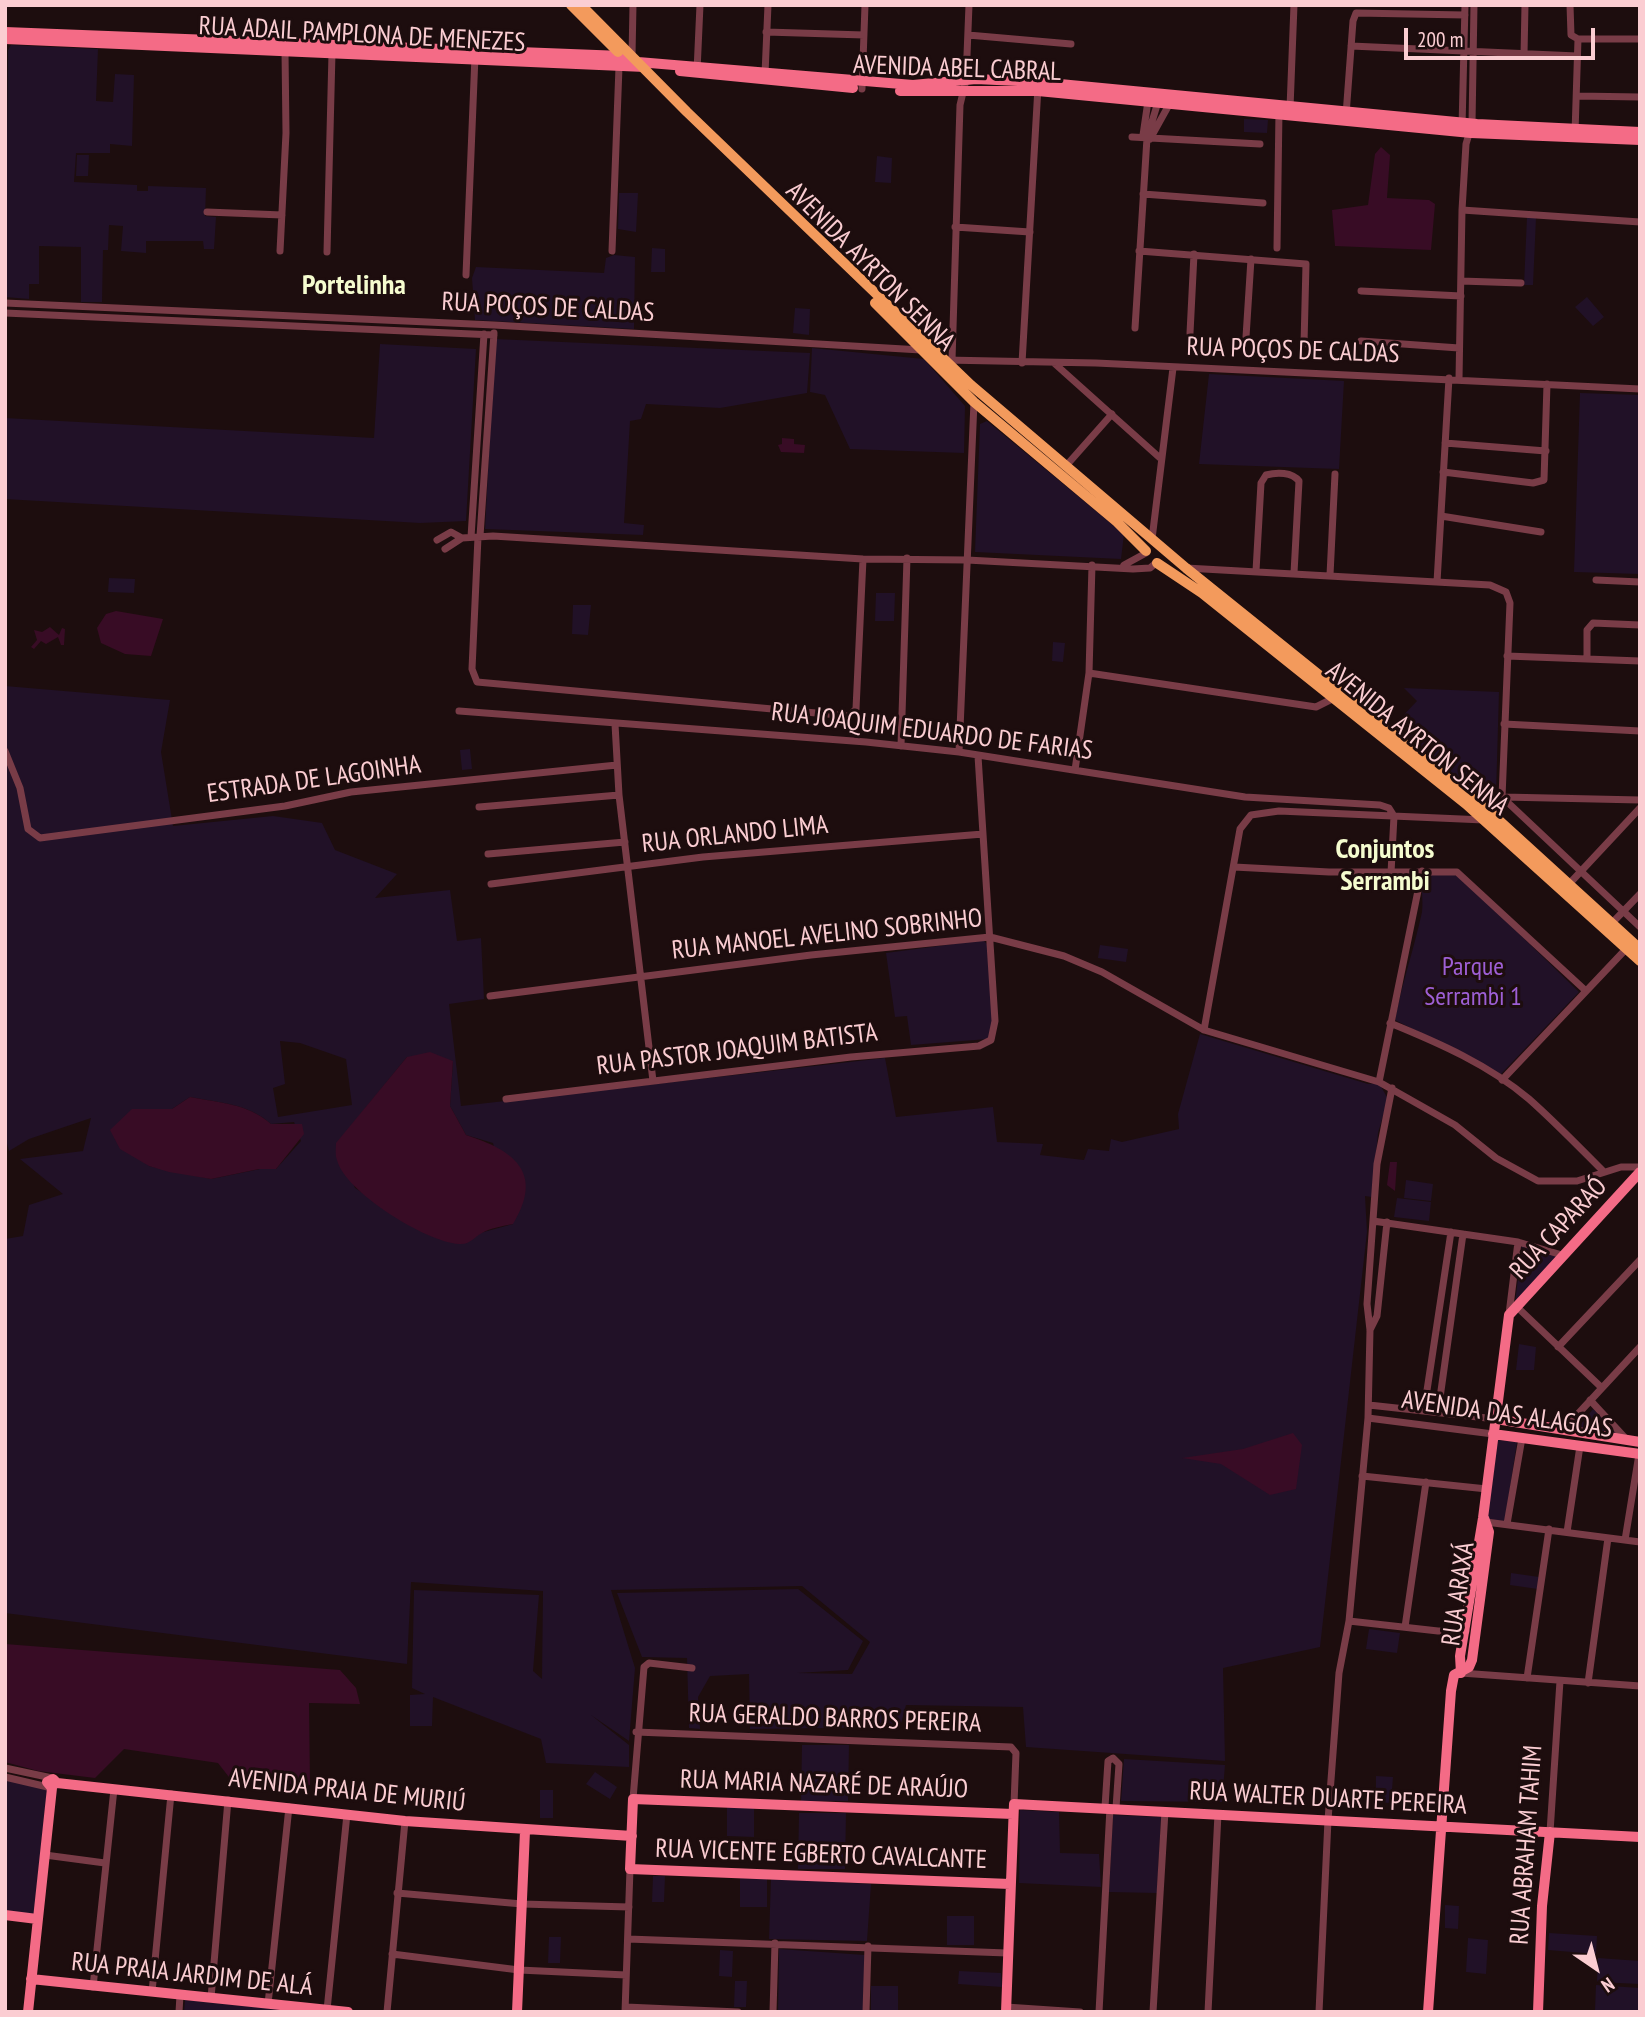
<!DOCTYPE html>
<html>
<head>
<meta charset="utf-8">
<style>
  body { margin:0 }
  #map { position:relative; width:1645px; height:2017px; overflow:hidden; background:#1d0d0e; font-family:"PT Sans Narrow",sans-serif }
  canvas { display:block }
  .frame { position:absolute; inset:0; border:7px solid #fbcdd2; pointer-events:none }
  .north { position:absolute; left:1561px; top:1933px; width:70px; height:70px; -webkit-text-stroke:5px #1d0d0e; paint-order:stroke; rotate:145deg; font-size:19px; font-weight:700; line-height:28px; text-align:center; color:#fbcdd2 }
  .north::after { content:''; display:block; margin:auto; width:24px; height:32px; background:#fbcdd2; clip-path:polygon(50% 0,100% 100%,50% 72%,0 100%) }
  .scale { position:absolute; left:1404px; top:28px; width:191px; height:32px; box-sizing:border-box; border:4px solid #fbcdd2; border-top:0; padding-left:9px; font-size:21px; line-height:24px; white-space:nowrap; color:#fbcdd2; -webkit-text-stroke:5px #1d0d0e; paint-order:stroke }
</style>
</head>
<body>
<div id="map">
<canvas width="1645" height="2017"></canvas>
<div class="frame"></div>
<div class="north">N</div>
<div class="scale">200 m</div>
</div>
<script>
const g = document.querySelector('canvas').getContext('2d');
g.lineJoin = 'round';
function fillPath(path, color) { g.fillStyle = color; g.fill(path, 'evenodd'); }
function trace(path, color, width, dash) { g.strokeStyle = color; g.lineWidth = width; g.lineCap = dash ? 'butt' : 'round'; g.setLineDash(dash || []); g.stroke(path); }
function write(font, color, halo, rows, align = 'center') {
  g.font = font + ' "PT Sans Narrow",sans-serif'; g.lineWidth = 6; g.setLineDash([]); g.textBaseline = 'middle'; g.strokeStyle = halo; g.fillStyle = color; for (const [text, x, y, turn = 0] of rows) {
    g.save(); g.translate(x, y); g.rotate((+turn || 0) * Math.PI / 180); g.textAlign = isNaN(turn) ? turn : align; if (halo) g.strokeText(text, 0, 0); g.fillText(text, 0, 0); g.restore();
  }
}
fillPath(new Path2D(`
  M 11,45 L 98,49 L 96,101 L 113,102 L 115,74 L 134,75 L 132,146 L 110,144 L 110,153 L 76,153 L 74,182 L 137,185 L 137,191 L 148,191 L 148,186 L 206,188 L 205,216 L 216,217 L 214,249 L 204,249 L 203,241 L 146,241 L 146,253 L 121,251 L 123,226 L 109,225 L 108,250 L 103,250 L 102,302 L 81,302 L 81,247 L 39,246 L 39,284 L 29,284 L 29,299 L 5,297 L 8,50 Z
  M 1244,119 L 1268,120 L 1267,133 L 1244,132 Z
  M 77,155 L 89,155 L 88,176 L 76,176 Z
  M 877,156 L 892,158 L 891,183 L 875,182 Z
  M 619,193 L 638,193 L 636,232 L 618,229 Z
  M 1527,217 L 1536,218 L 1533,285 L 1524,285 Z
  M 652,248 L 665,249 L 665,272 L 651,272 Z
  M 614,255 L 635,257 L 634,329 L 475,320 L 472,278 L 476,267 L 604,273 L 606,258 Z
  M 1587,297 L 1604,317 L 1593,326 L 1575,307 Z
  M 795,308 L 810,309 L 809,335 L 793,333 Z
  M 495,339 L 810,353 L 807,393 L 720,408 L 646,404 L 641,419 L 630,421 L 624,523 L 644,525 L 643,535 L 485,529 Z
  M 380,344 L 476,349 L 466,521 L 420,523 L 5,499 L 5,418 L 374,438 Z
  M 812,348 L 924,359 L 965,406 L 964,453 L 850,449 L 825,395 L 810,392 Z
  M 1209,374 L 1344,381 L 1339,469 L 1199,464 Z
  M 1580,393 L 1640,395 L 1640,574 L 1574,572 Z
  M 987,421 L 1124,534 L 1121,559 L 975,552 L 980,424 Z
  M 109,578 L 135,579 L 134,593 L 108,592 Z
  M 876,593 L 895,593 L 894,621 L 875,621 Z
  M 573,605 L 591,605 L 588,635 L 572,634 Z
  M 1053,642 L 1065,643 L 1063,662 L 1052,661 Z
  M 5,686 L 170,700 L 161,752 L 173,826 L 273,816 L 322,823 L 335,850 L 397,874 L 375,898 L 450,890 L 457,941 L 481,938 L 484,999 L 449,1004 L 461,1106 L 885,1058 L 896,1117 L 993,1107 L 997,1142 L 1043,1144 L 1040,1155 L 1084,1160 L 1088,1149 L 1109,1151 L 1111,1139 L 1122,1142 L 1179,1129 L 1178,1114 L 1200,1034 L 1368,1084 L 1379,1083 L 1388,1099 L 1378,1133 L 1372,1197 L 1365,1196 L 1367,1232 L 1320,1647 L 1223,1668 L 1225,1761 L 1026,1747 L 1023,1707 L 906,1705 L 900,1727 L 750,1729 L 749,1674 L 710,1676 L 698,1697 L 700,1729 L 689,1728 L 687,1658 L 642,1657 L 617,1593 L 798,1589 L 863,1641 L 848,1670 L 797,1673 L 852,1674 L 870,1642 L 802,1586 L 611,1590 L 635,1668 L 629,1741 L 591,1715 L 629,1745 L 629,1767 L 546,1763 L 541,1739 L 433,1697 L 432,1726 L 410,1726 L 410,1695 L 425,1694 L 412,1688 L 414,1590 L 539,1595 L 533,1671 L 542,1679 L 543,1591 L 411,1582 L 407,1664 L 5,1613 L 5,1239 L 23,1236 L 29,1205 L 63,1194 L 20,1159 L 83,1151 L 91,1118 L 29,1139 L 9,1151 L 5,1136 ZM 280,1041 L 300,1043 L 346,1059 L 352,1105 L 278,1117 L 273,1088 L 285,1084 ZM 407,1057 L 453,1061 L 450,1106 L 466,1135 L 493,1143 L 513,1224 L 480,1233 L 429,1235 L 355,1188 L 337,1143 ZM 190,1097 C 220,1103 247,1103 271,1124 L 294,1122 L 301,1141 L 276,1169 L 260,1169 L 211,1179 L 149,1166 L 132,1109 L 172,1109 Z
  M 1404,688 L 1499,692 L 1496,795 L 1486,800 L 1394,725 L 1417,701 Z
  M 470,749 L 472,769 L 462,770 L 460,750 Z
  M 1426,875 L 1455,875 L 1465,881 L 1579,992 L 1501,1074 L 1395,1020 C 1402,983 1414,949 1422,912 C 1424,900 1419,884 1426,875 Z
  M 983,940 L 988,945 L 994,1029 L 988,1039 L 911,1045 L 907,1016 L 895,1017 L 886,953 Z
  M 1100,945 L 1128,949 L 1126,962 L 1098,958 Z
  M 1406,1180 L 1433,1184 L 1431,1201 L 1404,1198 Z
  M 1397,1198 L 1431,1202 L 1429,1221 L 1394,1217 Z
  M 1522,1246 L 1560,1254 L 1515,1303 Z
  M 1519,1344 L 1536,1347 L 1534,1370 L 1516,1370 Z
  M 1593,1409 L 1620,1435 L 1577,1429 Z
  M 1498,1440 L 1517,1442 L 1505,1521 L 1487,1520 Z
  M 1511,1573 L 1539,1577 L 1538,1589 L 1510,1585 Z
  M 1369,1629 L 1400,1633 L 1397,1653 L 1366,1649 Z
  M 802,1745 L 849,1745 L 848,1801 L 801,1801 Z
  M 1124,1759 L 1225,1765 L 1222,1802 L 1121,1801 Z
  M 595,1772 L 617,1787 L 610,1799 L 586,1784 Z
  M 1376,1776 L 1393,1777 L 1391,1803 L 1376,1802 Z
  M 5,1779 L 47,1790 L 34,1915 L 5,1912 Z
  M 540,1790 L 553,1790 L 553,1818 L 540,1818 Z
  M 727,1807 L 754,1808 L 754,1837 L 727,1836 Z
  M 1020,1810 L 1059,1812 L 1060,1853 L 1099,1854 L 1101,1887 L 1019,1883 Z
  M 799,1813 L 846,1813 L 845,1869 L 798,1869 Z
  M 1113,1815 L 1161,1817 L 1157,1893 L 1109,1892 Z
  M 653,1876 L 665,1876 L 664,1902 L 652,1902 Z
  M 740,1878 L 767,1879 L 767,1907 L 740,1907 Z
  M 771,1878 L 871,1884 L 867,1941 L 769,1939 Z
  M 1445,1905 L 1459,1906 L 1458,1929 L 1445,1928 Z
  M 947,1916 L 974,1916 L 974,1945 L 947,1945 Z
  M 1549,1933 L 1597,1936 L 1596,1954 L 1548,1950 Z
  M 549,1937 L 561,1937 L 560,1963 L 548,1963 Z
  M 1468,1938 L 1488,1940 L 1486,1974 L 1466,1972 Z
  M 779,1949 L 865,1955 L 863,2012 L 778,2012 Z
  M 720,1950 L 733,1951 L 732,1977 L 719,1976 Z
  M 1598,1958 L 1640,1961 L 1640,1984 L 1597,1982 Z
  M 959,1971 L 1001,1973 L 1002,1987 L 958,1984 Z
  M 735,1981 L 747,1981 L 746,2007 L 734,2007 Z
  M 1596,1985 L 1640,1988 L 1638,2011 L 1595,2010 Z
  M 871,1986 L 898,1986 L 898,2012 L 871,2012 Z
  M 185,2000 L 296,2010 L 184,2012 Z`), '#211127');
fillPath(new Path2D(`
  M 1381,147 L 1390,155 L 1387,198 L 1429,200 L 1435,204 L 1431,250 L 1335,246 L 1332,210 L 1368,205 L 1375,154 Z
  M 782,438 L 794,439 L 794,444 L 805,445 L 804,453 L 781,452 L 778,445 L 782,444 Z
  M 116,611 L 163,619 L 151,656 L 125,654 L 101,643 L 97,628 L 106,614 Z
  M 50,627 L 59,635 L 62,628 L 65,629 L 64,645 L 61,645 L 58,637 L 46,644 L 41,641 L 34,649 L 31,647 L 37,640 L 34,630 L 42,632 Z
  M 430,1052 L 453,1061 L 450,1106 L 466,1135 C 513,1150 545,1172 513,1224 C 503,1226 490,1228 482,1233 C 474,1237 470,1245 459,1244 C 426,1242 345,1192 337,1160 C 335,1155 336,1148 336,1143 L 407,1057 Z
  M 190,1097 C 220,1103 247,1103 271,1124 L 302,1124 L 304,1134 L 276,1169 L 259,1169 L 211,1179 L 169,1172 L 149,1166 L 120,1149 L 110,1130 L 132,1109 L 172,1109 Z
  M 1390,1162 L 1397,1162 L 1395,1191 L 1387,1185 Z
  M 1293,1433 L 1302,1445 L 1296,1489 L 1270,1495 L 1221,1464 L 1182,1458 L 1243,1449 Z
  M 5,1644 L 340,1670 L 356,1688 L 360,1704 L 309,1703 L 310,1785 L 232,1781 L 218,1763 L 124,1749 L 95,1778 L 38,1771 L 5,1762 Z`), '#380c25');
trace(new Path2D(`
  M 1570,5 L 1571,35 L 1578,39
  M 766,32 L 864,35
  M 968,35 L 1071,44
  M 1578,39 L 1640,39
  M 1351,46 L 1577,56
  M 1524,55 L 1525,5
  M 632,56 L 633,5
  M 697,71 L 700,5
  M 765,74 L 768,5
  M 862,89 L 865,5
  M 1577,96 L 1640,97
  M 1290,108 L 1294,5
  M 1346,115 L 1353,21 L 1356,13 L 1465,15
  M 1462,127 L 1465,5
  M 1575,133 L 1578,39
  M 1143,135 L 1148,101
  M 1132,137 L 1260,144
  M 1150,139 L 1170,103
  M 1143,194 L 1263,203
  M 1462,210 L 1640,222
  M 207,212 L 282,215
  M 955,227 L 1030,232
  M 1277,248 L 1279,111
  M 280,251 L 286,133 L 285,51
  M 612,251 L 619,67
  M 1139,251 L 1306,264 L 1304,344
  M 327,252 L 332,53
  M 466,275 L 475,56
  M 1461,281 L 1521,283
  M 1361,291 L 1461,296
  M 5,303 L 494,325 L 921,350
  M 5,313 L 494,335
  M 1135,328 L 1147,138 L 1158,102
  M 1190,333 L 1194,254
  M 1246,337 L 1251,259
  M 1361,341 L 1459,348
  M 945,360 L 1096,363 L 1640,389
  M 952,360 L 960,105 L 966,80 L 969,5
  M 1022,363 L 1038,87
  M 1054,363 L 1160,458
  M 1459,379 L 1462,210 L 1466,144 L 1472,124 L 1474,5
  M 1445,443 L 1546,451
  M 1065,467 L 1112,414
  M 1443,472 L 1533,483 L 1544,480 L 1547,384
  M 1441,516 L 1541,532
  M 480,536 L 494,333
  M 471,537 L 484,334
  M 478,537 L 472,669 L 477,682 L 849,716 L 856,709 L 863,559
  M 1152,539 L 1173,368
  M 437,540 L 451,532 L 462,538
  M 445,549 L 462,538 L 493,536 L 863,559 L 967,560 L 1133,569 L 1150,568 L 1156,563
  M 1124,565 L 1146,553
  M 1186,568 L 1490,585 L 1506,592 L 1510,603 L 1502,797 L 1493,815 L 1484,820 L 1279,811 L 1251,815 L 1240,829 L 1204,1030
  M 1256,571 L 1261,483 L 1266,475 C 1277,472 1292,472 1299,481 L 1294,573
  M 1330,575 L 1335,474
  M 1596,580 L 1640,582
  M 1437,582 L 1449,378
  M 1507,656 L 1640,661
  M 1587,659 L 1587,630 L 1593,623 L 1640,625
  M 1089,673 L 1316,707 L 1332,699
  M 459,711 L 866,742 L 959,752 L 1245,797 L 1380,805 L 1389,808 L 1394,816
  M 615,724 L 619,795 L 653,1081
  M 1504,724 L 1640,731
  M 901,746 L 907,558
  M 5,751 L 20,788 L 28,829 L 40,838 L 285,806 L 351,792 L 617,765
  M 959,752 L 974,402
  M 1075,770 L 1089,673 L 1092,565
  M 1502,797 L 1640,927
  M 1503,797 L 1640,800
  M 479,807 L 619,795
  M 488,854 L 625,842
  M 1234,867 L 1329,872 L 1457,872 L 1586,991
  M 1391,873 L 1394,816
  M 1570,883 L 1640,808
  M 491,884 L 703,857 L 983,834
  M 1612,923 L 1640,894
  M 490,996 L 811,955 L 990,937 L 1064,956 L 1102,972 L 1204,1030 L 1379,1082 L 1455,1125 L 1496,1158 L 1538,1181 L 1577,1181 L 1621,1167 L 1640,1167
  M 1390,1023 C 1439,1043 1489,1065 1529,1099 C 1555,1122 1579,1147 1603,1171
  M 1502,1080 L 1626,949
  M 1379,1082 L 1422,871
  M 506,1099 L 851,1057 L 979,1046 L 991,1040 L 995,1021 L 978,756
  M 1373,1221 L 1518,1242 L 1562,1255
  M 1516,1306 L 1602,1388
  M 1509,1314 L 1518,1242
  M 1370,1330 L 1377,1316 L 1387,1222
  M 1558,1347 L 1640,1260
  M 1590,1400 L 1627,1440
  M 1369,1405 L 1496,1419
  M 1424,1410 L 1451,1232
  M 1438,1412 L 1463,1234
  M 1368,1418 L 1493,1434
  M 1563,1430 L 1640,1347
  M 1362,1476 L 1487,1489
  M 1486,1522 L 1640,1542
  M 1507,1524 L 1522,1438
  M 1567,1532 L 1580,1446
  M 1625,1540 L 1639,1454
  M 1349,1621 L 1438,1631 L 1466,1631
  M 1405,1627 L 1426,1482
  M 1461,1673 L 1640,1686
  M 1527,1678 L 1549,1529
  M 1588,1683 L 1608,1538
  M 636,1732 L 1011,1747 L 1016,1753 L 1014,1804
  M 5,1768 L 52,1778
  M 5,1777 L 52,1788
  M 633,1799 L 644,1667 L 649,1663 L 692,1668
  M 1105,1807 L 1108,1761 L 1113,1758 L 1119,1764 L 1116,1808
  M 1550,1832 L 1560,1681
  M 45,1855 L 105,1863
  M 397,1893 L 522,1904 L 629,1907
  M 628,1939 L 1007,1953
  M 392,1954 L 519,1970 L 626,1975
  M 93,1987 L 114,1789
  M 152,1992 L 171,1794
  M 211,1998 L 228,1800
  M 268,2004 L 289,1807
  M 626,2007 L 738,2012
  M 1006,2007 L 1080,2012
  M 327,2010 L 347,1814
  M 179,2012 L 180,1995
  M 387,2012 L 405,1821
  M 625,2012 L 630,1869
  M 773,2012 L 775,1943
  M 866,2012 L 868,1946
  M 1099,2012 L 1110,1808
  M 1153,2012 L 1165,1811
  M 1208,2012 L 1218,1814
  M 1319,2012 L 1328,1820 L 1339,1673 L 1349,1621 L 1368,1418 L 1370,1330 L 1367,1304 L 1377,1164 L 1392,1088`), '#793c47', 7);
trace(new Path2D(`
  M 5,32 L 622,56 L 638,62 L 913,85 L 976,79 L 1039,82 L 1477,124 L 1640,132
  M 5,39 L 645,67
  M 680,71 L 853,88
  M 900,91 L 1038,91 L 1471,133 L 1640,140
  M 1496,1419 L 1640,1442
  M 1493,1434 L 1640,1454
  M 1461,1673 L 1460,1656 L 1483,1518 L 1509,1315 L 1640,1172
  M 1010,1884 L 630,1869 L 633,1799 L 1013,1814
  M 5,1915 L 37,1919
  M 31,1979 L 348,2012
  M 28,2012 L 52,1788 L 47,1782 L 53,1779 L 57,1783 L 405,1821 L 632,1836
  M 517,2012 L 525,1831
  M 1006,2012 L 1014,1804 L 1640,1837
  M 1428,2012 L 1451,1691 L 1454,1675 L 1469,1667 L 1472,1660 L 1489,1532 L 1484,1518
  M 1538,2012 L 1542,1906 L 1550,1832`), '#f46b86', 10);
trace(new Path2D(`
  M 571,5 L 618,52
  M 581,5 L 687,112 L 971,385 L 1186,568 L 1493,815 L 1640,949
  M 875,303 L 974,402 L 1117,522 L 1146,551
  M 1157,563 L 1202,593 L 1466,804 L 1640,961`), '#f39a5c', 10);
write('26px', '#fbcdd2', '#1d0d0e', [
  ["RUA ADAIL PAMPLONA DE MENEZES",362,35,3],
  ["AVENIDA ABEL CABRAL",957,69,2],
  ["AVENIDA AYRTON SENNA",870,267,45],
  ["RUA POÇOS DE CALDAS",548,308,3],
  ["RUA POÇOS DE CALDAS",1293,351,2],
  ["RUA JOAQUIM EDUARDO DE FARIAS",932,732,7],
  ["AVENIDA AYRTON SENNA",1417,739,39],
  ["ESTRADA DE LAGOINHA",314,780,-8],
  ["RUA ORLANDO LIMA",735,835,-6],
  ["RUA MANOEL AVELINO SOBRINHO",827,935,-6],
  ["RUA PASTOR JOAQUIM BATISTA",737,1050,-7],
  ["RUA CAPARAÓ",1559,1229,-47],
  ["AVENIDA DAS ALAGOAS",1507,1415,8],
  ["RUA ARAXÁ",1459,1594,-82],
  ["RUA GERALDO BARROS PEREIRA",835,1719,2],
  ["RUA MARIA NAZARÉ DE ARAÚJO",824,1785,2],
  ["AVENIDA PRAIA DE MURIÚ",347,1791,6],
  ["RUA WALTER DUARTE PEREIRA",1328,1799,3],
  ["RUA ABRAHAM TAHIM",1527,1845,-86],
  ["RUA VICENTE EGBERTO CAVALCANTE",821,1855,2],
  ["RUA PRAIA JARDIM DE ALÁ",192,1975,6]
]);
write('26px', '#9e5fd5', '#1d0d0e', [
  ["Parque",1473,968],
  ["Serrambi 1",1473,998]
]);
write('bold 28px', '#f5fccf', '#1d0d0e', [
  ["Portelinha",354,286],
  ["Conjuntos",1385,850],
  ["Serrambi",1385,882]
]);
</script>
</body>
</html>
